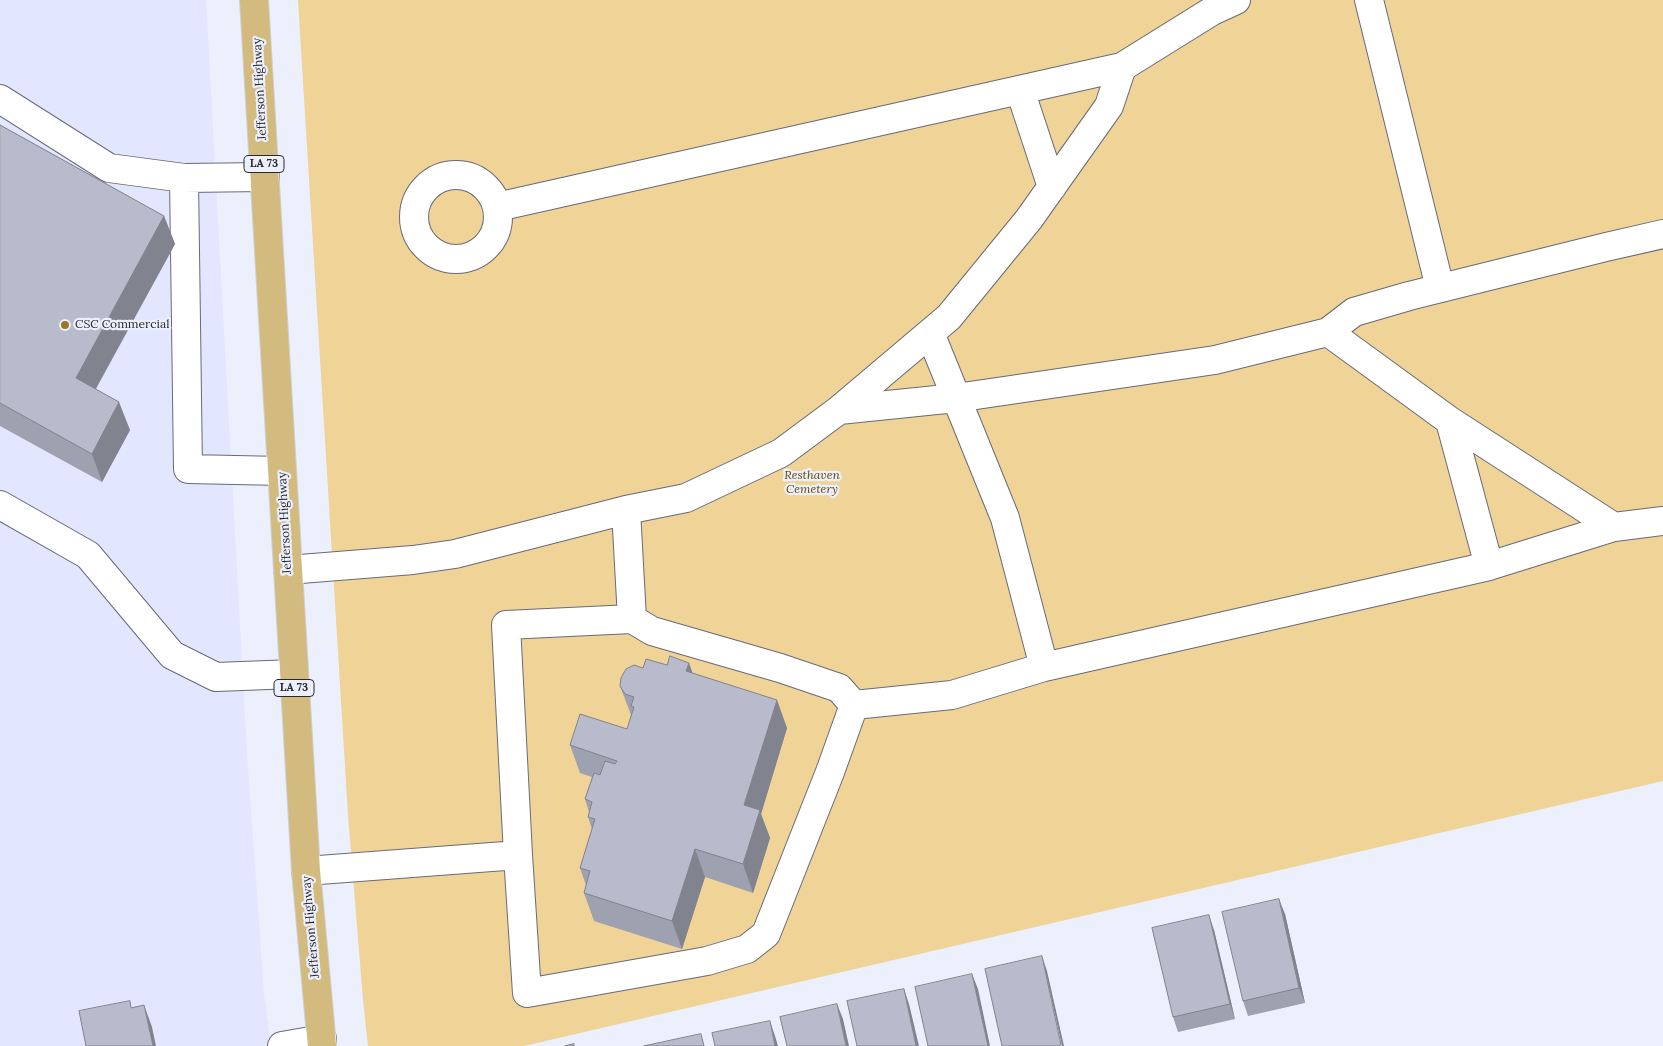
<!DOCTYPE html>
<html>
<head>
<meta charset="utf-8">
<style>
  body { margin:0 }
  canvas { display:block; background:#eceffc }
</style>
</head>
<body>
<canvas width="1663" height="1046"></canvas>
<script>
const g = document.querySelector('canvas').getContext('2d');
g.lineJoin = 'round';
function fillPath(path, color) { g.fillStyle = color; g.fill(path, 'evenodd'); }
function trace(path, color, width, dash) { g.strokeStyle = color; g.lineWidth = width; g.lineCap = dash ? 'butt' : 'round'; g.setLineDash(dash || []); g.stroke(path); }
function write(font, color, halo, rows, align = 'center') {
  g.font = font + ' Lora,serif'; g.lineWidth = 4.5; g.setLineDash([]); g.textBaseline = 'middle'; g.strokeStyle = halo; g.fillStyle = color; for (const [text, x, y, turn = 0] of rows) {
    g.save(); g.translate(x, y); g.rotate((+turn || 0) * Math.PI / 180); g.textAlign = isNaN(turn) ? turn : align; if (halo) g.strokeText(text, 0, 0); g.fillText(text, 0, 0); g.restore();
  }
}
fillPath(new Path2D(`
  M 0,0 L 206,0 L 247,754 L 264,994 L 271,1046 L 0,1046 Z`), '#e3e6ff');
fillPath(new Path2D(`
  M 298,0 L 1663,0 L 1663,781 L 524,1046 L 368,1046 L 363,1000 L 348,815 Z`), '#f0d396');
const minor = new Path2D(`
  M 1369,0 L 1440,288
  M 1020,90 L 1052,187
  M 0,99 L 109,168 L 184,178
  M414 217a42 42 0 1 1 84 0a42 42 0 1 1-84 0Z
  M 265,177 L 184,178 L 188,469 L 282,471
  M 497,207 L 1122,67
  M 1328,332 L 1450,421 L 1614,527 L 1663,521
  M 839,410 L 956,398 L 1215,360 L 1328,332 L 1354,312 L 1409,296 L 1606,247 L 1663,234
  M 1450,421 L 1489,566 L 1614,527
  M 0,505 L 88,555 L 172,655 L 216,677 L 294,674
  M 626,510 L 686,498 L 781,453 L 839,410 L 949,317 L 1029,219 L 1109,106 L 1122,67 L 1212,11 L 1236,0
  M 288,570 L 413,560 L 455,554 L 626,510 L 632,619 L 506,625 L 518,855 L 306,871
  M 1044,667 L 1489,566
  M 854,705 L 952,695 L 1044,667 L 1005,518 L 930,333
  M 518,855 L 527,993 L 707,961 L 747,949 L 766,934 L 830,772 L 854,705 L 839,688 L 780,668 L 652,631 L 632,619
  M 282,1046 L 322,1039`);
const major = new Path2D(`
  M 254,0 L 306,871 L 322,1046`);
trace(minor, '#686a79', 30);
trace(major, '#cfd0d1', 30);
trace(minor, '#fff', 28);
trace(major, '#d3bb7f', 28);
fillPath(new Path2D(`
  M 0,125 L 164,216 L 175,244 L 96,389 L 130,430 L 102,482 L 0,426 Z
  M 643,668 L 693,673 L 787,728 L 761,814 L 770,838 L 753,893 L 705,877 L 682,949 L 594,921 L 584,893 L 586,885 L 580,868 L 592,829 L 588,817 L 589,812 L 585,799 L 592,777 L 580,773 L 570,745 L 627,729 L 631,715 L 620,686 Z
  M 1285,914 L 1305,1003 L 1248,1016 L 1243,1001 Z
  M 1214,930 L 1235,1019 L 1178,1032 L 1173,1017 Z`), '#9ea1af');
fillPath(new Path2D(`
  M 164,216 L 175,244 L 86,406 L 76,378 Z
  M 119,402 L 130,430 L 102,482 L 92,454 Z
  M 689,663 L 699,691 L 686,671 Z
  M 777,700 L 787,728 L 761,814 L 770,838 L 753,893 L 743,864 L 744,805 Z
  M 695,849 L 705,877 L 682,949 L 672,921 Z
  M 1279,899 L 1285,914 L 1305,1003 L 1299,988 Z
  M 1209,915 L 1214,930 L 1235,1019 L 1230,1004 Z
  M 1042,956 L 1047,971 L 1064,1046 L 1062,1046 Z
  M 972,974 L 978,989 L 990,1046 L 988,1046 Z
  M 904,989 L 909,1004 L 919,1046 L 916,1046 Z
  M 837,1004 L 843,1019 L 849,1046 L 846,1046 Z
  M 144,1005 L 152,1027 L 156,1046 L 153,1046 Z
  M 770,1021 L 775,1036 L 778,1046 L 775,1046 Z`), '#81838e');
const building = new Path2D(`
  M 0,125 L 164,216 L 76,378 L 119,402 L 92,454 L 0,403 Z
  M 670,656 L 689,663 L 686,671 L 777,700 L 744,805 L 760,810 L 743,864 L 695,849 L 672,921 L 584,893 L 590,871 L 580,868 L 595,819 L 588,817 L 592,802 L 585,799 L 594,773 L 600,775 L 605,761 L 615,764 L 617,761 L 570,745 L 580,714 L 627,729 L 634,707 L 631,706 L 634,697 L 625,694 L 620,686 L 621,678 L 626,669 L 634,665 L 643,668 L 646,659 L 667,665 Z
  M 1279,899 L 1299,988 L 1243,1001 L 1222,912 Z
  M 1209,915 L 1230,1004 L 1173,1017 L 1152,928 Z
  M 1042,956 L 1061,1045 L 1057,1046 L 1002,1046 L 985,969 Z
  M 972,974 L 988,1046 L 928,1046 L 915,987 Z
  M 904,989 L 916,1046 L 857,1046 L 847,1001 Z
  M 130,1001 L 131,1008 L 144,1005 L 153,1046 L 86,1046 L 79,1011 Z
  M 837,1004 L 846,1046 L 787,1046 L 780,1017 Z
  M 770,1021 L 775,1046 L 715,1046 L 712,1033 Z
  M 701,1034 L 704,1046 L 644,1046 Z
  M 574,1044 L 574,1046 L 565,1046 Z`);
fillPath(building, '#b8bbcb');
trace(building, '#81838e', 1);
for (const [x, y, r, color] of [
  [65,325,5,"#9b7823"]
]) { const dot = new Path2D(); dot.arc(x, y, r, 0, 2 * Math.PI); g.fillStyle = color; g.fill(dot); trace(dot, '#eceffc', 2); }
for (const [x, y, w] of [
  [264,164,40],
  [294,688,40]
]) { const box = new Path2D(); box.roundRect(x - w / 2, y - 8.5, w, 17, 4); g.fillStyle = '#eceffc'; g.fill(box); trace(box, '#27282e', 1); }
write('bold 11px', '#27282e', null, [
  ["LA 73",264,164],
  ["LA 73",294,688]
]);
write('12px', '#27282e', '#eceffc', [
  ["Jefferson Highway",260,89,-93],
  ["Jefferson Highway",285,523,-93],
  ["Jefferson Highway",311,927,-95]
]);
write('12px', '#27282e', '#eceffc', [
  ["CSC Commercial",75,325]
], 'left');
write('italic 12px', '#634b09', '#eceffc', [
  ["Resthaven",812,476],
  ["Cemetery",812,490]
]);
</script>
</body>
</html>
